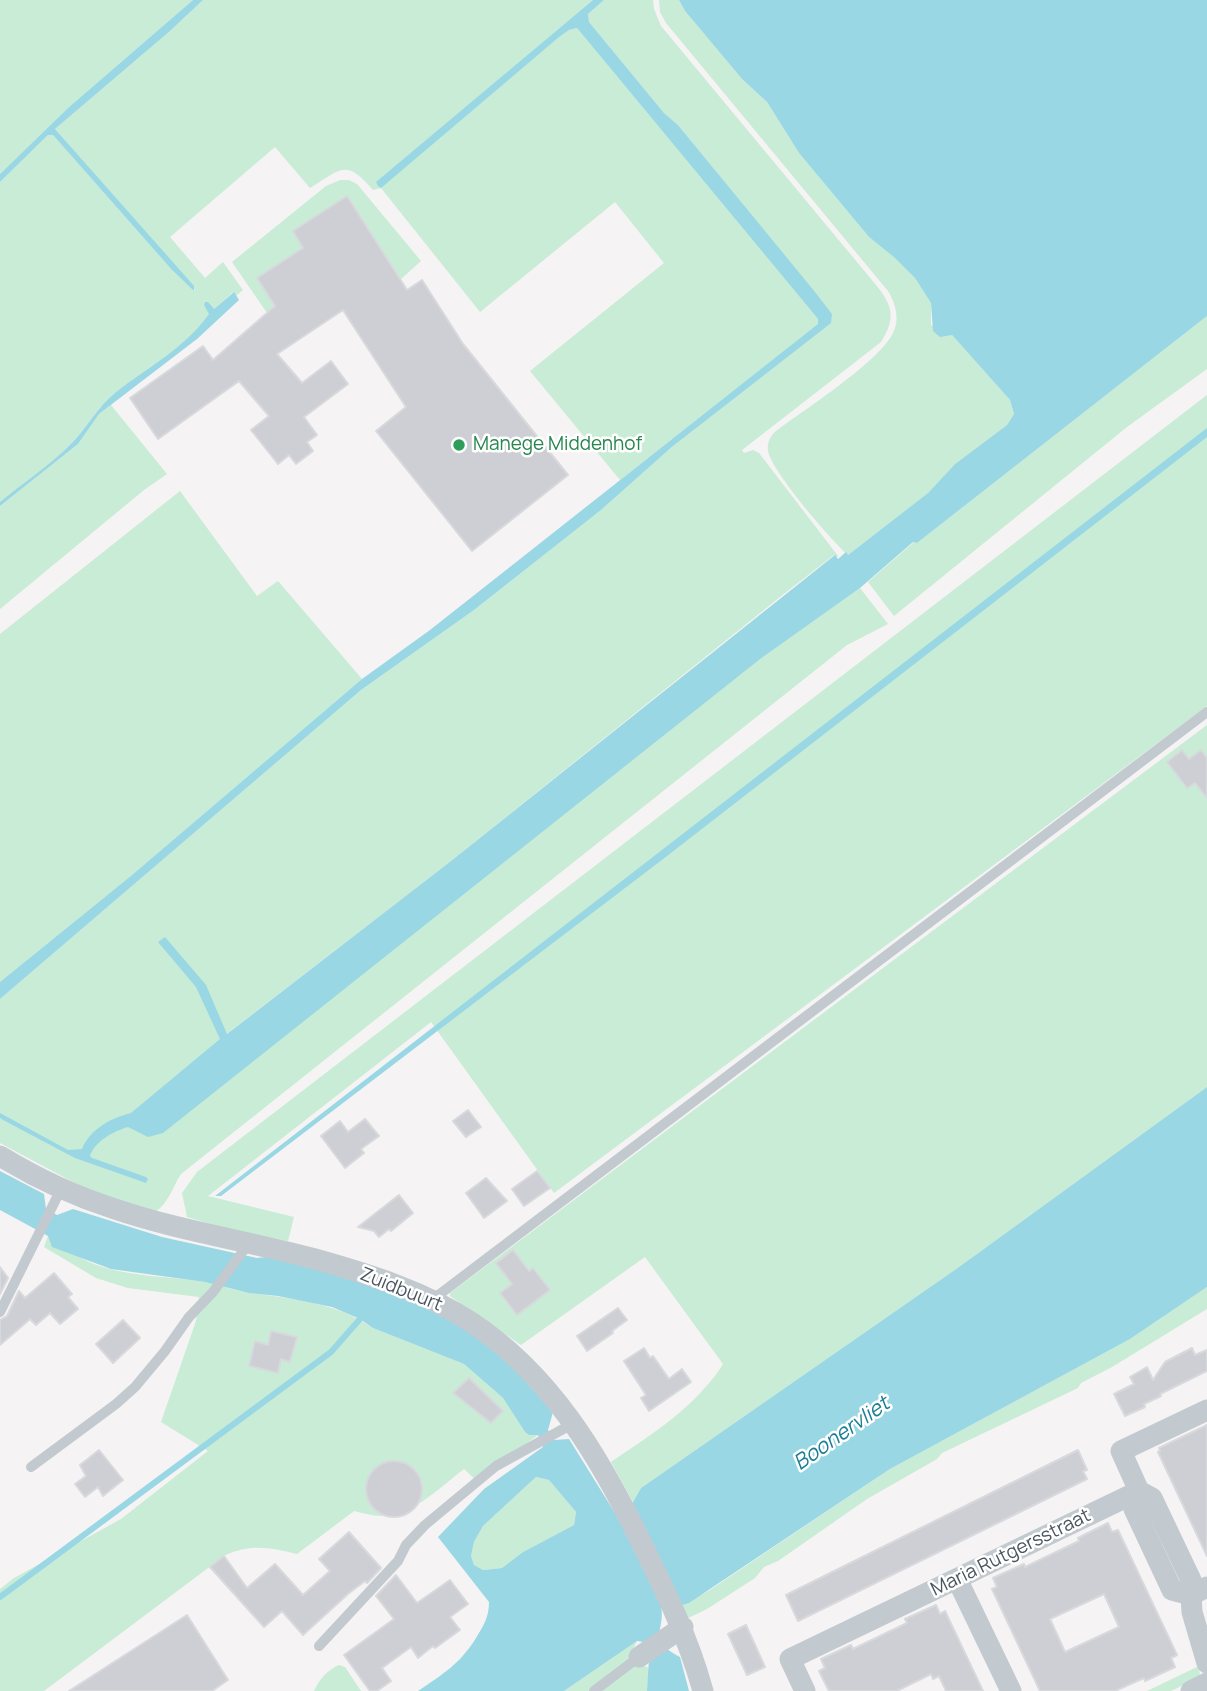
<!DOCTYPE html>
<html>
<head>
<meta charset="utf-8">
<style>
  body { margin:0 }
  canvas { display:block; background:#f5f3f3 }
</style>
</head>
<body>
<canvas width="1207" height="1691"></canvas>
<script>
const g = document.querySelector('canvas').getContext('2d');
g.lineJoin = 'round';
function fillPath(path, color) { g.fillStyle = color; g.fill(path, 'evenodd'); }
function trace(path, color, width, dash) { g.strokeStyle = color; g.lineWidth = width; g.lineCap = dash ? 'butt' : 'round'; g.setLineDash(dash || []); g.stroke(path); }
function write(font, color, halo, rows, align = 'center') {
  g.font = font + ' Manrope,sans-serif'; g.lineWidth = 5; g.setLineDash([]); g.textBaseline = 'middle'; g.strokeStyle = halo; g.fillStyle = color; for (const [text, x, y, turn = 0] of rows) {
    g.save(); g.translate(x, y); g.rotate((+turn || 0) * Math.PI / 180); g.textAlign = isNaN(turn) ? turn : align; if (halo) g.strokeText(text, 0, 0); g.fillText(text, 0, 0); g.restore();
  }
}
fillPath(new Path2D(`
  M 0,0 L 193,0 L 68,108 L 0,174 Z
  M 203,0 L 593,0 L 377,182 L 381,187 L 558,38 L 569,30 L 577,28 L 818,319 L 819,324 L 620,480 L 530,371 L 664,263 L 615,202 L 480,312 L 381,188 L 373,190 C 346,158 341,169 310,188 L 275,147 L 170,237 L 205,278 L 223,262 L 243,290 L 236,296 L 233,292 L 214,309 L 204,305 L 210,314 C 185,348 148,367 116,392 C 97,407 87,428 70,445 C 50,466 23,484 0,502 L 0,182 L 48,135 L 53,135 L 172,270 L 194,291 L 195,290 L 55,129 L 170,31 Z
  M 604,0 L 653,0 L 654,9 L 661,26 L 876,285 C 893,306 896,318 881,342 L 742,450 L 744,453 L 753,450 L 759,453 L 838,556 L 836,558 L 834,555 L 785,593 L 451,861 L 220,1039 L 860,588 L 888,624 L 847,645 L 181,1174 C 172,1188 168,1205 153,1213 L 90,1191 L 0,1143 L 0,999 L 361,690 L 474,610 L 601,510 L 673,446 L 832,314 L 678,125 L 664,113 L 589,22 L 588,14 Z
  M 659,0 L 679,0 L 685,11 L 742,79 L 767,102 L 799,153 L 869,237 L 895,257 L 915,278 L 931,303 L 931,325 L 952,335 L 1010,400 L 1014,414 L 1007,425 L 955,464 L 928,493 L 848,555 C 832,541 772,472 768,451 C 767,443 770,436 776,431 C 804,410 879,362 893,333 C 900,320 896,304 888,291 L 666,23 L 660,12 Z
  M 340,180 L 349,180 L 357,184 L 421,261 L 401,279 L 347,196 L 293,231 L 303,248 L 257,278 L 296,341 L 289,345 L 232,262 L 326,186 Z
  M 1207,316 L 1207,369 L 1127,427 L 894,616 L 868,582 L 914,542 L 917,543 Z
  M 1207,395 L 1207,706 L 554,1193 L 431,1022 L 208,1196 L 294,1217 L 288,1241 L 220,1227 L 187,1217 L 182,1193 L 197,1172 Z
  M 111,405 L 167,474 L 144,490 L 0,609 L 0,506 L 78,444 L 99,414 Z
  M 180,491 L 257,596 L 278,581 L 362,679 L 132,875 L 0,982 L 0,634 Z
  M 1207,725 L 1207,1087 L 959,1267 L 641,1488 L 633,1502 L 611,1462 C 652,1434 696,1407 723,1364 L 645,1257 L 521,1345 L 450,1296 L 450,1293 Z
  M 48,1236 C 63,1245 78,1258 94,1264 C 129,1277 168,1276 205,1282 C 220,1285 236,1291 251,1293 C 294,1299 337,1303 373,1328 L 464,1364 L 503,1398 L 525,1432 L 529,1435 L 538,1435 L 477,1481 L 464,1469 C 440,1487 413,1516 382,1516 C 373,1516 363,1513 354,1511 L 297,1554 C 270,1548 251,1543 224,1556 L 44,1691 L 0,1691 L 0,1589 L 14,1578 L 121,1519 L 208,1451 L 161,1422 L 196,1321 L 199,1297 L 128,1288 L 96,1278 L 44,1247 Z
  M 1207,1287 L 1207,1309 L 1112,1367 L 1081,1383 L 1078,1388 L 942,1453 L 937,1459 L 867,1499 L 778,1561 L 764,1567 L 755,1578 L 707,1609 L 686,1619 L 682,1605 L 710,1590 L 890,1469 L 1130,1339 Z
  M 536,1477 L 549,1480 L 576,1512 L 574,1525 L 523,1552 L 502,1568 L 483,1570 L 474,1565 L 471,1556 L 474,1542 L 483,1526 Z
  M 637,1641 L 628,1659 L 649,1668 L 647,1691 L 564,1691 Z
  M 339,1665 L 345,1667 L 361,1691 L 314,1691 C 319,1680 327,1670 339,1665 Z
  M 1199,1666 L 1200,1677 L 1171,1691 L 1147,1691 Z`), '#c8ecd5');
fillPath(new Path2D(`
  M 193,0 L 203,0 L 170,31 L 55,129 L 194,286 L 194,291 L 172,270 L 53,135 L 48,135 L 0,182 L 0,174 L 68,108 Z
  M 593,0 L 604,0 L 588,14 L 589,22 L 664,113 L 678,125 L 815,292 L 832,314 L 831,323 L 673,446 L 601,510 L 474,610 L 361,690 L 0,999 L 0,982 L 132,875 L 362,679 L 430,630 L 818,324 L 818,319 L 577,28 L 569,30 L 558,38 L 381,188 L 378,186 L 376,182 Z
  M 679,0 L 1207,0 L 1207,316 L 917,543 L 913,542 L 860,588 L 760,659 L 163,1133 L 148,1137 L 128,1127 C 114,1131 95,1141 90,1156 L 92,1158 L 146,1177 L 148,1179 L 146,1183 L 75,1158 L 5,1121 L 0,1118 L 0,1113 L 68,1150 L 82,1149 C 90,1129 111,1118 131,1113 L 220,1039 L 196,987 L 158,942 L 165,937 L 206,985 L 227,1034 L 451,861 L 835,555 L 838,559 L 846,552 L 848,555 L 928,493 L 955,464 L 1007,425 L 1014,414 L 1010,400 L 952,335 L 940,337 L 933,331 L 931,303 L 915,278 L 894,257 L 869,237 L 799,153 L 767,102 L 742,79 L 685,11 Z
  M 234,292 L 239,300 L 197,339 L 99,414 L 78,444 L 0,506 L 0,502 C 23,483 49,466 70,445 C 87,428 97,407 116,392 C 148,367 185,348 209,314 L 204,305 L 205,302 L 208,302 L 214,309 Z
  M 1207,428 L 1207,437 L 667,856 L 221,1196 L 215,1196 Z
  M 1207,1087 L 1207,1287 L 1130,1339 L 890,1469 L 689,1603 L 682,1605 L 661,1605 C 666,1635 645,1638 680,1657 L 689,1691 L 647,1691 L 650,1643 L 637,1641 L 564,1691 L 418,1691 C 443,1674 460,1664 476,1638 C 484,1625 489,1617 489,1602 L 438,1537 L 484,1489 L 543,1447 L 538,1435 L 529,1435 L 525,1432 L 503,1398 L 464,1364 L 373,1328 L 360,1319 L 332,1307 L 278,1296 L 249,1293 L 205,1282 L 111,1269 L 52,1247 L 48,1236 L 0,1210 L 0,1171 L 44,1194 L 46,1209 L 57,1215 L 73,1209 L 162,1237 L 257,1258 C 273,1254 298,1265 314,1269 C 381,1287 449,1311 502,1357 C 520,1373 536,1394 553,1412 L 548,1430 L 554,1440 L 569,1439 L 615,1513 L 633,1502 L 641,1488 L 959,1267 ZM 536,1477 L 549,1480 L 576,1512 L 574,1525 L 523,1552 L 502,1568 L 483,1570 L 474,1565 L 471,1556 L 474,1542 L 483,1526 Z`), '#9ad7e4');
trace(new Path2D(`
  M 0,1597 L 331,1352 L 360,1319`), '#9ad7e4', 6);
const building = new Path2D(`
  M 347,196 L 407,290 L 422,280 L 463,344 L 568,475 L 472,551 L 376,431 L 406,407 L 343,310 L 277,354 L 302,383 L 331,361 L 348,384 L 304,417 L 317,435 L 307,442 L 313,451 L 296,464 L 289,455 L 278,464 L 251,430 L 269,416 L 239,381 L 158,439 L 130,398 L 203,346 L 213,360 L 275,306 L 257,278 L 303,248 L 293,231 Z
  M 1182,750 L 1189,759 L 1201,750 L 1207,758 L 1207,798 L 1195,783 L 1187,788 L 1167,762 Z
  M 468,1110 L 481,1127 L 466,1137 L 453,1121 Z
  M 365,1119 L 379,1136 L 361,1149 L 364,1153 L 345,1168 L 321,1136 L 340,1121 L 348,1132 Z
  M 537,1171 L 550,1188 L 524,1206 L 512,1189 Z
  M 486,1178 L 507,1201 L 484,1218 L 466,1193 Z
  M 399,1195 L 413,1213 L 391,1231 L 389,1229 L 379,1237 L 374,1231 L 358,1227 Z
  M 513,1250 L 529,1271 L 533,1268 L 550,1290 L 517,1315 L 500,1293 L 512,1284 L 496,1263 Z
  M 0,1267 L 8,1278 L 0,1294 Z
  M 54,1273 L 72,1294 L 68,1297 L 78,1309 L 60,1324 L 50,1313 L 36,1325 L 30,1319 L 0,1345 L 0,1320 L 7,1316 L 19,1291 L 25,1298 Z
  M 618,1308 L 627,1320 L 612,1331 L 613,1333 L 587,1351 L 577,1336 Z
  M 123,1320 L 140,1338 L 113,1363 L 96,1344 Z
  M 271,1331 L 297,1337 L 290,1362 L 281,1359 L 278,1373 L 249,1366 L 255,1341 L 268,1345 Z
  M 644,1348 L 650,1358 L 653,1356 L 669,1379 L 682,1369 L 691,1382 L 649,1411 L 641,1398 L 646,1395 L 624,1361 Z
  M 1192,1348 L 1195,1355 L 1207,1350 L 1207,1371 L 1160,1394 L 1161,1396 L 1144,1404 L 1145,1407 L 1125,1416 L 1114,1394 L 1134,1384 L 1130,1377 L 1147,1367 L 1153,1380 L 1165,1362 Z
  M 469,1378 L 503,1411 L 491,1423 L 453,1393 Z
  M 1207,1425 L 1207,1556 L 1158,1452 L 1160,1451 L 1159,1448 Z
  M 99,1450 L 123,1480 L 103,1496 L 98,1487 L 85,1497 L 75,1484 L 86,1476 L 80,1465 Z
  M 1078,1450 L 1087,1470 L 1083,1471 L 1087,1479 L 798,1621 L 786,1595 Z
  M366 1489a28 28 0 1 1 56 0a28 28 0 1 1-56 0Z
  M 1108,1523 L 1112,1532 L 1118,1530 L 1177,1655 L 1171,1658 L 1175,1667 L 1145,1681 L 1144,1678 L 1115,1691 L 1040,1691 L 992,1589 L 997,1587 L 993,1578 L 1024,1564 L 1025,1567 L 1079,1541 L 1078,1538 ZM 1104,1594 L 1119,1627 L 1065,1652 L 1050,1619 Z
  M 349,1532 L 381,1568 L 367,1583 L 365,1581 L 349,1593 L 303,1635 L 282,1611 L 264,1627 L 210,1567 L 224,1556 L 247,1588 L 275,1564 L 303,1595 L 330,1571 L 319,1559 Z
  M 396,1575 L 417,1603 L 450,1580 L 468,1604 L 450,1617 L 460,1630 L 435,1648 L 433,1646 L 418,1658 L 411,1647 L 382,1668 L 391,1681 L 377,1691 L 370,1691 L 344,1655 L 394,1619 L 376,1596 Z
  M 936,1605 L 940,1614 L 945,1611 L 983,1691 L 946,1691 L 939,1676 L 933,1679 L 931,1674 L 897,1691 L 829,1691 L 819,1671 L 825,1668 L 821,1659 L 851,1645 L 853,1649 L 907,1623 L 905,1619 Z
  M 187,1615 L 228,1680 L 212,1691 L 69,1691 Z
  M 746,1625 L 765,1667 L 747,1675 L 728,1634 Z`);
fillPath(building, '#cdcfd4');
trace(building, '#d8d9dd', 2);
trace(new Path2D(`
  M 432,1300 L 1207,712
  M 0,1312 L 61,1189
  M 31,1467 L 116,1404 L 135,1387 L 165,1351 L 189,1317 L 213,1292 L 249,1243
  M 319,1646 L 398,1561 L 406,1545 L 425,1525 L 496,1466 L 574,1423
  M 594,1691 L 639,1657`), '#c2cad0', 10);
trace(new Path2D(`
  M 0,1156 C 36,1178 74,1196 115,1209 C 180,1231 248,1241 315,1259 C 368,1274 424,1291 471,1322 C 551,1375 599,1456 640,1540 C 665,1590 688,1637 703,1691
  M 1139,1491 L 1152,1498 L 1191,1580 L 1191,1595 L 1172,1590 L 1134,1509 Z
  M 957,1579 L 1011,1691
  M 1207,1587 L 1191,1595 L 1192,1612 L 1207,1663
  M 639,1657 L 683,1627
  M 805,1691 L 790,1659 L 1139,1491 L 1121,1451 L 1207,1410
  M 1191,1691 L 1207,1683`), '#c2cad0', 21);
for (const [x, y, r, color] of [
  [459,445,7,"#2e9e5b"]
]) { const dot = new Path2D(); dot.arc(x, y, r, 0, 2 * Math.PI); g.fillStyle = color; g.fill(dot); trace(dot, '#fff', 2.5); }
write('19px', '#27864d', '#fff', [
  ["Manege Middenhof",473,445]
], 'left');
write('19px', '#4c565f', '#fff', [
  ["Zuidbuurt",401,1290,22],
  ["Maria Rutgersstraat",1011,1553,-26]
]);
write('italic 21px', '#1b7e94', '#fff', [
  ["Boonervliet",842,1434,-35]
]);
</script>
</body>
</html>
